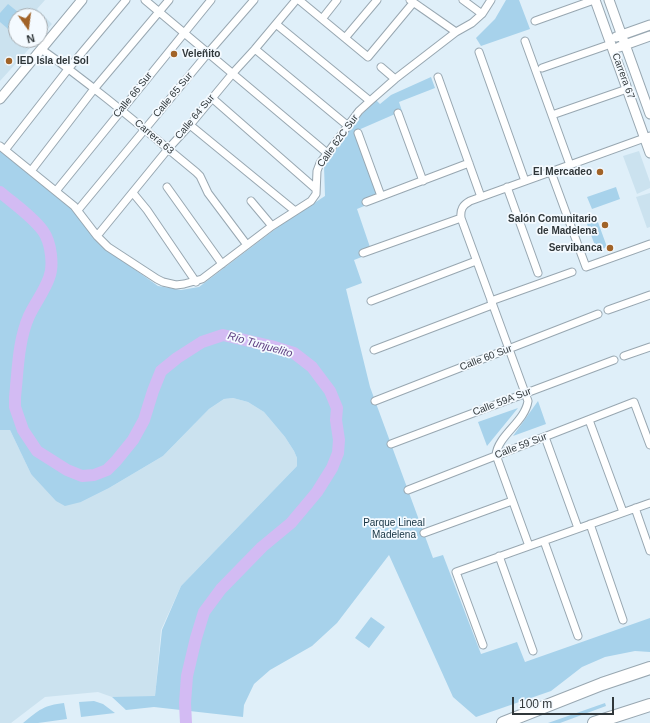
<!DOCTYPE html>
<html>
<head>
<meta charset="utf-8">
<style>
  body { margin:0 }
  #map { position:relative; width:650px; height:723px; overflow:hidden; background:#dfeff9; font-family:Arial,sans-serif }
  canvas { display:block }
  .north { position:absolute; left:8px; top:8px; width:40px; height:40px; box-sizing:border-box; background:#f4faff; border:1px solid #a6acb0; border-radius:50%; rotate:166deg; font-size:11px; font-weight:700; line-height:16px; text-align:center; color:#30373a }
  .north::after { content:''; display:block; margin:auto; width:14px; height:18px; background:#a16328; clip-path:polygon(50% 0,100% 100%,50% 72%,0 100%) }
  .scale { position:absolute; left:512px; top:697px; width:102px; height:18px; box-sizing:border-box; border:2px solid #30373a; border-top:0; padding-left:5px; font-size:12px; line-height:14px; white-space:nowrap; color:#30373a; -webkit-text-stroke:3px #f4faff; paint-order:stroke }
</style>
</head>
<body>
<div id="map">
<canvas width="650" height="723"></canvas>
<div class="north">N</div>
<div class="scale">100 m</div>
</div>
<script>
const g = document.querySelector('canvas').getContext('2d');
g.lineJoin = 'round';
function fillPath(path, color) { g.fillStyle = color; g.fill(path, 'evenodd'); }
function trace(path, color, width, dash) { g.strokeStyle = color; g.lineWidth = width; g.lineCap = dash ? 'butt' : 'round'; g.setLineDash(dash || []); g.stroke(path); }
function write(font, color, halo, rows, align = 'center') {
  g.font = font + ' Arial,sans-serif'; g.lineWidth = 3.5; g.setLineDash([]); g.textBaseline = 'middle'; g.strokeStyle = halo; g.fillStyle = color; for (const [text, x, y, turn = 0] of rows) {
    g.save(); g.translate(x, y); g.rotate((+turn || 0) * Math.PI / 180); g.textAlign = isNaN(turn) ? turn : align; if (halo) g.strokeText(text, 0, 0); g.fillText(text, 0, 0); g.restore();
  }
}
fillPath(new Path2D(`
  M 0,0 L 45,0 L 37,9 L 52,24 L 40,37 L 40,16 L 16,16 L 16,40 L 37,40 L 0,81 Z
  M 639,151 L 650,182 L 650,188 L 637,194 L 623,156 Z
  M 650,193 L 650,227 L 647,228 L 636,197 Z
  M 233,398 L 248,402 L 264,412 L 285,437 L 294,451 L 297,458 L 297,466 L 181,586 L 161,630 L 155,697 L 112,697 L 98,692 L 45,697 L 11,723 L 0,723 L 0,430 L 10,430 L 31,474 L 81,502 L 109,488 L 163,456 L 209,409 L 224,399 Z`), '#cbe2ef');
fillPath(new Path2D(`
  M 506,0 L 519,0 L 530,29 L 481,46 L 476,38 L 495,19 Z
  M 8,4 L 23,16 L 16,16 L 16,31 L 14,34 L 0,22 L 0,13 Z
  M 431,77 L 435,88 L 399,102 L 402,111 L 356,131 L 381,199 L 357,209 L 372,253 L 354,260 L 362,283 L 346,289 L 370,387 L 433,558 L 443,555 L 481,654 L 517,642 L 525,662 L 650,618 L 650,652 L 635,651 L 605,657 L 582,667 L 551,691 L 476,717 L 453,697 L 389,555 L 337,623 L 312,646 L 270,670 L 254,684 L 244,705 L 243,717 L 154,707 L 126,710 L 112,697 L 155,696 L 162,630 L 181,586 L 297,466 L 297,458 L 294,451 L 285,437 L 264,412 L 248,402 L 233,398 L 224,399 L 209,409 L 163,456 L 109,488 L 81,502 L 65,506 L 56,501 L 31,474 L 10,430 L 0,430 L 0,151 L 75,212 L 99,244 L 158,286 L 181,290 L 199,287 L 282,224 L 325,196 L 324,166 L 353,125 L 375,99 L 380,104 L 391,95 Z
  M 616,187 L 620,199 L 592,209 L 587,197 Z
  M 595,214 L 607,247 L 597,251 L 587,224 Z
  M 538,401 L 546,424 L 513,436 Z
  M 518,408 L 487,446 L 478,422 Z
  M 371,617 L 385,627 L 369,648 L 355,638 Z
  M 94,701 L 103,704 L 115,713 L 81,717 L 79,702 Z
  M 64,703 L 67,719 L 38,723 L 23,723 C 39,710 44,705 64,703 Z
  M 605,703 L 606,706 L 560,723 L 548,723 Z`), '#a7d2eb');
trace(new Path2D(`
  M 0,192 C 14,204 32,216 43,231 C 51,242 54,266 49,278 C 44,292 35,303 29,316 C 18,341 18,370 15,397 L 15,407 L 23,430 L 37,451 L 67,470 L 82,476 L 94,475 L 107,470 L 116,461 L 133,440 L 144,420 L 153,391 L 161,371 L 177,358 L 202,342 L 223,335 L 271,346 L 294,353 L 312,367 L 330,391 L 337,408 L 336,420 L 339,440 L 338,453 L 332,468 L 317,492 L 291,523 L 262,547 L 221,589 L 204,612 L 196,638 L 187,676 L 185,703 L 186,723`), '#d3bbf3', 12);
const minor = new Path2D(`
  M 145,0 L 327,153
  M 299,0 L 368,57 L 413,3
  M 410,0 L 456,32
  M 463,0 L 482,14
  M 322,19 L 337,0
  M 535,21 L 594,0
  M 276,24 L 370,101
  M 345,38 L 377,0
  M 525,41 L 570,165
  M 41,49 C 95,87 145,130 196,172 L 200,176 L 208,193 L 247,245
  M 255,49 L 348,126
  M 479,52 L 525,181
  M 381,67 L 395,79
  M 542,68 L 611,44
  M 438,77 L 481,197
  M 212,98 L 316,189
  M 398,113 L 423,181
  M 552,115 L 627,89
  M 190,125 L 295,211
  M 358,133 L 381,196
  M 0,146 L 74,206 L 97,236 L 108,247 L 157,279 L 163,282 L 176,285 L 184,284 L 202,279 L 272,226 L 311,201 L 316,194 L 317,171 L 320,163 L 359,111 L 370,101 L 395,79 L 421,59 L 456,32 L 472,23 L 482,14 L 491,0
  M 5,150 L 69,68 L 126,0
  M 31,171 L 94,89 L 169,0
  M 551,172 L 586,267 L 650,244
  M 167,187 L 222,264
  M 507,187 L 538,273
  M 56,191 L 211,0
  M 133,193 L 147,210 L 196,282
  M 251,201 L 272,226
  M 366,202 L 469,163
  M 78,210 L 208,53 L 254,0
  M 97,236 L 168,149 L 190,125 L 233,73 L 255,49 L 296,0
  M 363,253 L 461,218
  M 371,301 L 476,261
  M 491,301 L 572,272
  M 608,310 L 650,295
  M 374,350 L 492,305
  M 624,356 L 650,347
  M 375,401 L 598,314
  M 589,420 L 623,512
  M 545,437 L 578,528
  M 391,444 L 614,360
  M 408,490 L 634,402 L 650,445
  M 635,508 L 650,551
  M 590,524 L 623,620
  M 424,533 L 512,501
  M 544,541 L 578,636
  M 529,546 L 496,455 C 498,435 525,422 528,401 L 461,218 C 460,209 463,205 470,201 L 650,136
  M 499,556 L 533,651
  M 483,645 L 456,572 L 650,503`);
const tertiary = new Path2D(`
  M 595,0 L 650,153
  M 609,0 L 650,114
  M 616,37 L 650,25
  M 619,47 L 650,36
  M 0,99 L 82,0`);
const trunk = new Path2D(`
  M 503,723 L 602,684 L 650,668
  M 594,723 L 650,705`);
trace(minor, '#98a7b1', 9);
trace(tertiary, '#98a7b1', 11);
trace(trunk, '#98a7b1', 14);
trace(minor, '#fff', 7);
trace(tertiary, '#fff', 9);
trace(trunk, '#fff', 12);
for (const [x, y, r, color] of [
  [174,54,4,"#a16328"],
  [9,61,4,"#a16328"],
  [600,172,4,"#a16328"],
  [605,225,4,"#a16328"],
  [610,248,4,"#a16328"]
]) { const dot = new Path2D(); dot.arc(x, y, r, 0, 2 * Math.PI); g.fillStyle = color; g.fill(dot); trace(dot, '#f4faff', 1.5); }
write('bold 10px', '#30373a', '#f4faff', [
  ["Veleñito",182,54,"left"],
  ["IED Isla del Sol",17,61,"left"],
  ["El Mercadeo",592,172],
  ["Salón Comunitario",597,219],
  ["de Madelena",597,231],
  ["Servibanca",602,248]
], 'right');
write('10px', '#30373a', '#f4faff', [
  ["Carrera 67",623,76,70],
  ["Calle 66 Sur",133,95,-51],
  ["Calle 65 Sur",173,95,-50],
  ["Calle 64 Sur",195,117,-50],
  ["Carrera 63",154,137,40],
  ["Calle 62C Sur",338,141,-54],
  ["Calle 60 Sur",486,358,-21],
  ["Calle 59A Sur",502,402,-21],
  ["Calle 59 Sur",521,446,-21]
]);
write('10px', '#143140', '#f4faff', [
  ["Parque Lineal",394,523],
  ["Madelena",394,535]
]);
write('italic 11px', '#614184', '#f4faff', [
  ["Río Tunjuelito",260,345,16]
]);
</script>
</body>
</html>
